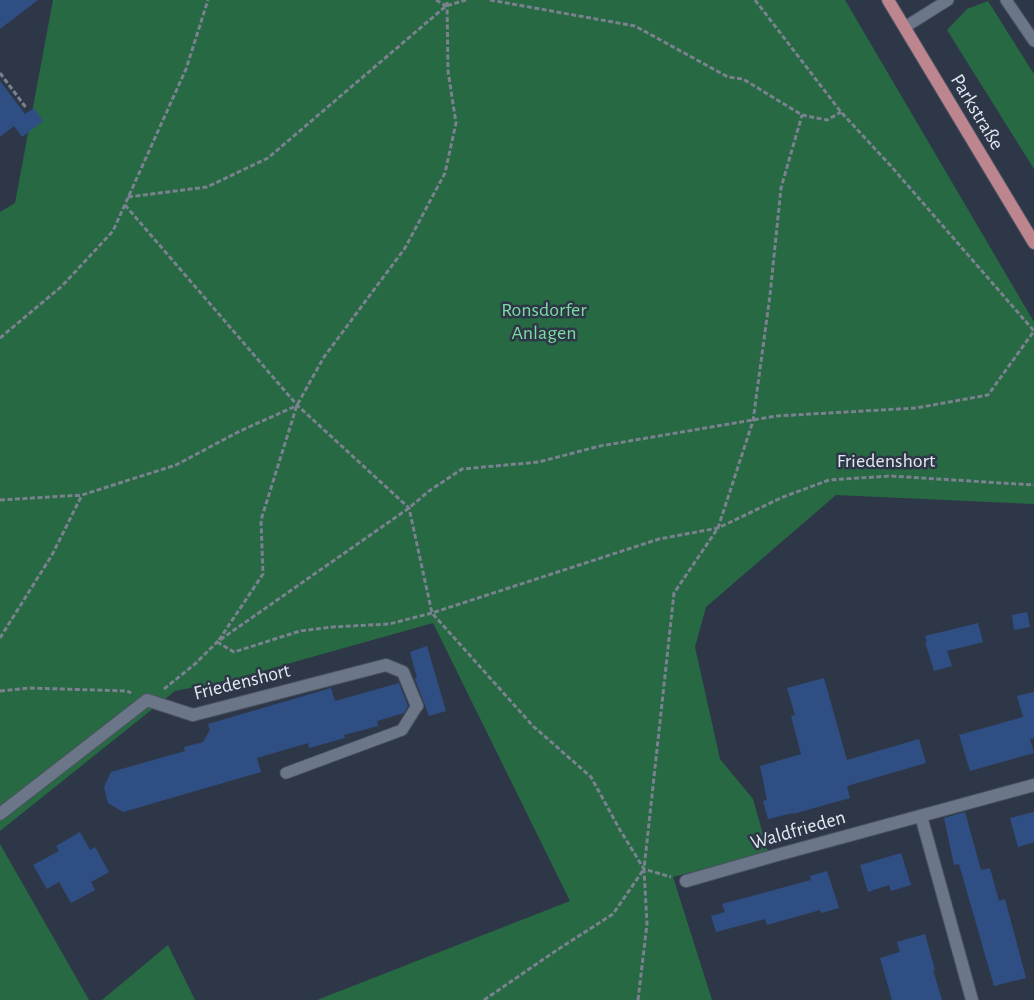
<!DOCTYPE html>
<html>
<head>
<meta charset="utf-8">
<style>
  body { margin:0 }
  canvas { display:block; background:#2e3747 }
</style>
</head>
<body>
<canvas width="1034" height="1000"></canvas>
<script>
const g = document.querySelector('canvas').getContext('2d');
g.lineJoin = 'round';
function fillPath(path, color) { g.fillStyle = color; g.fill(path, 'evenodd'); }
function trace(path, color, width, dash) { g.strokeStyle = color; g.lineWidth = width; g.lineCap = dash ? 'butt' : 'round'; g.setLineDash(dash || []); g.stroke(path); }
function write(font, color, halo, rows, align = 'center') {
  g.font = font + ' "Alegreya Sans",sans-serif'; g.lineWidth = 5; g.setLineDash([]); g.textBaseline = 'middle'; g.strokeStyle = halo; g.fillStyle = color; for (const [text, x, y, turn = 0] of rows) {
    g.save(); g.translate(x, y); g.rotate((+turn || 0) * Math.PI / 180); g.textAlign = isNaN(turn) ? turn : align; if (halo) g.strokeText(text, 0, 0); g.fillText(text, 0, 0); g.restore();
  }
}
fillPath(new Path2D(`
  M 53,0 L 845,0 L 1034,322 L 1034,504 L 836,495 L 706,607 L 695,647 L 720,759 L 753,799 L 768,852 L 673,877 L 712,1000 L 317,1000 L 570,901 L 433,623 L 230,680 L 175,691 L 0,831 L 0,212 L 15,203 Z
  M 988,1 L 1034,74 L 1034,169 L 947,30 L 967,9 Z
  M 0,844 L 89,1000 L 0,1000 Z
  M 168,945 L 195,1000 L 102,1000 Z`), '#266943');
fillPath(new Path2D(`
  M 0,0 L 38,0 L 0,29 Z
  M 0,81 L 25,114 L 34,108 L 43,121 L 22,137 L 14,126 L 0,137 Z
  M 1027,612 L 1030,627 L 1014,630 L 1012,615 Z
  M 978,623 L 983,642 L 947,651 L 952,666 L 934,671 L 925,642 L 927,642 L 925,636 Z
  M 427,646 L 446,711 L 429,716 L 415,679 L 417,678 L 410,652 Z
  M 824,678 L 847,760 L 919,739 L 926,763 L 847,786 L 850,798 L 793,814 L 793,813 L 768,819 L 763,801 L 767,800 L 760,766 L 801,754 L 791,716 L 795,715 L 787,688 Z
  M 399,683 L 408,706 L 404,713 L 377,721 L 378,726 L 344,735 L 345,738 L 309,748 L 308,743 L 257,758 L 261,772 L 123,812 L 108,803 L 104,787 L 111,772 L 185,751 L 184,747 L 203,742 L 210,730 L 208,724 L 331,688 L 335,701 Z
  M 1034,692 L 1034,738 L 1030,739 L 1034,753 L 970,771 L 959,735 L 1023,717 L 1017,696 Z
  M 965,812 L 981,870 L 990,868 L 999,901 L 1005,899 L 1026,978 L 994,986 L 959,864 L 954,865 L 944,818 Z
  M 1034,812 L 1034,842 L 1018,847 L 1010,818 Z
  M 80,832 L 90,850 L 95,847 L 109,872 L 91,882 L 95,890 L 71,903 L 59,882 L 47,889 L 33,865 L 59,851 L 56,846 Z
  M 901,853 L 911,885 L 891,891 L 889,885 L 868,892 L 860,865 Z
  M 827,871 L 839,908 L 821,913 L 820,910 L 767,925 L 765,919 L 716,932 L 711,916 L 725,912 L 722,904 L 811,880 L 810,876 Z
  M 925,934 L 935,970 L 933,970 L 942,1000 L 892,1000 L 880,958 L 900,952 L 897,942 Z`), '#2f4e83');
const service = new Path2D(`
  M 1006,0 L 1034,41
  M 905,27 L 948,0
  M 286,773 L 402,730 L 417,706`);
const minor = new Path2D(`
  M 0,814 L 147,700 L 193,715 L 386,665 L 403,672 L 417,706
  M 921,816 L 972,1000
  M 686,881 L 777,855 L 1034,785`);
const primary = new Path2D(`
  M 888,0 L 1034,243`);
trace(service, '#4b5360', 13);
trace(minor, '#4b5360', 14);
trace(primary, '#4b5360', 14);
trace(new Path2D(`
  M 436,0 L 446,6
  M 490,0 L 635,26 L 728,77 L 743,79 L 802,115 L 827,120 L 841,112
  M 755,0 L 841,112 L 890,165 L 1034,331
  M 0,73 L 27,109
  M 128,197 L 207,187 L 268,158 L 446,6 L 466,0
  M 125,205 L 297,405 L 409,508 L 432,613 L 533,726 L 591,777 L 620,830 L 644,869 L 671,877
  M 0,338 L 62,286 L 113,231 L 186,69 L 208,0
  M 0,500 L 82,495 L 176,465 L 240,431 L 296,406
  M 0,638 L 52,555 L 82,495
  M 219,640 L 263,574 L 261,520 L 297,405 L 324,357 L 405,248 L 445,173 L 456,123 L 448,71 L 447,0
  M 217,642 L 234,652 L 300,631 L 332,627 L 389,624 L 432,613 L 659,539 L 718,528 L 783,497 L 829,480 L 890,476 L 1034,485
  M 164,689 L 195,664 L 217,642 L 409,508 L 429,491 L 462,469 L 539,462 L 600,446 L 776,416 L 916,408 L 988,395 L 1034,331
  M 0,691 L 29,688 L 127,691 L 131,693
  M 484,1000 L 557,950 L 613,914 L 644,869
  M 638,1000 L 647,924 L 644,869 L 674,593 L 718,528 L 753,421 L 770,295 L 781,188 L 802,115`), '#7a818f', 3, [5, 2.5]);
trace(service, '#6b7688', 11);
trace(minor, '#6b7688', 12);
trace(primary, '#bd868e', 12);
write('20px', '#e2e8f2', '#2e3747', [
  ["Parkstraße",977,112,59],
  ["Friedenshort",886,461],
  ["Friedenshort",242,682,-14],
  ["Waldfrieden",798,830,-16]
]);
write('20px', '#7adc9f', '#2e3747', [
  ["Ronsdorfer",544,310],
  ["Anlagen",544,333]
]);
</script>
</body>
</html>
